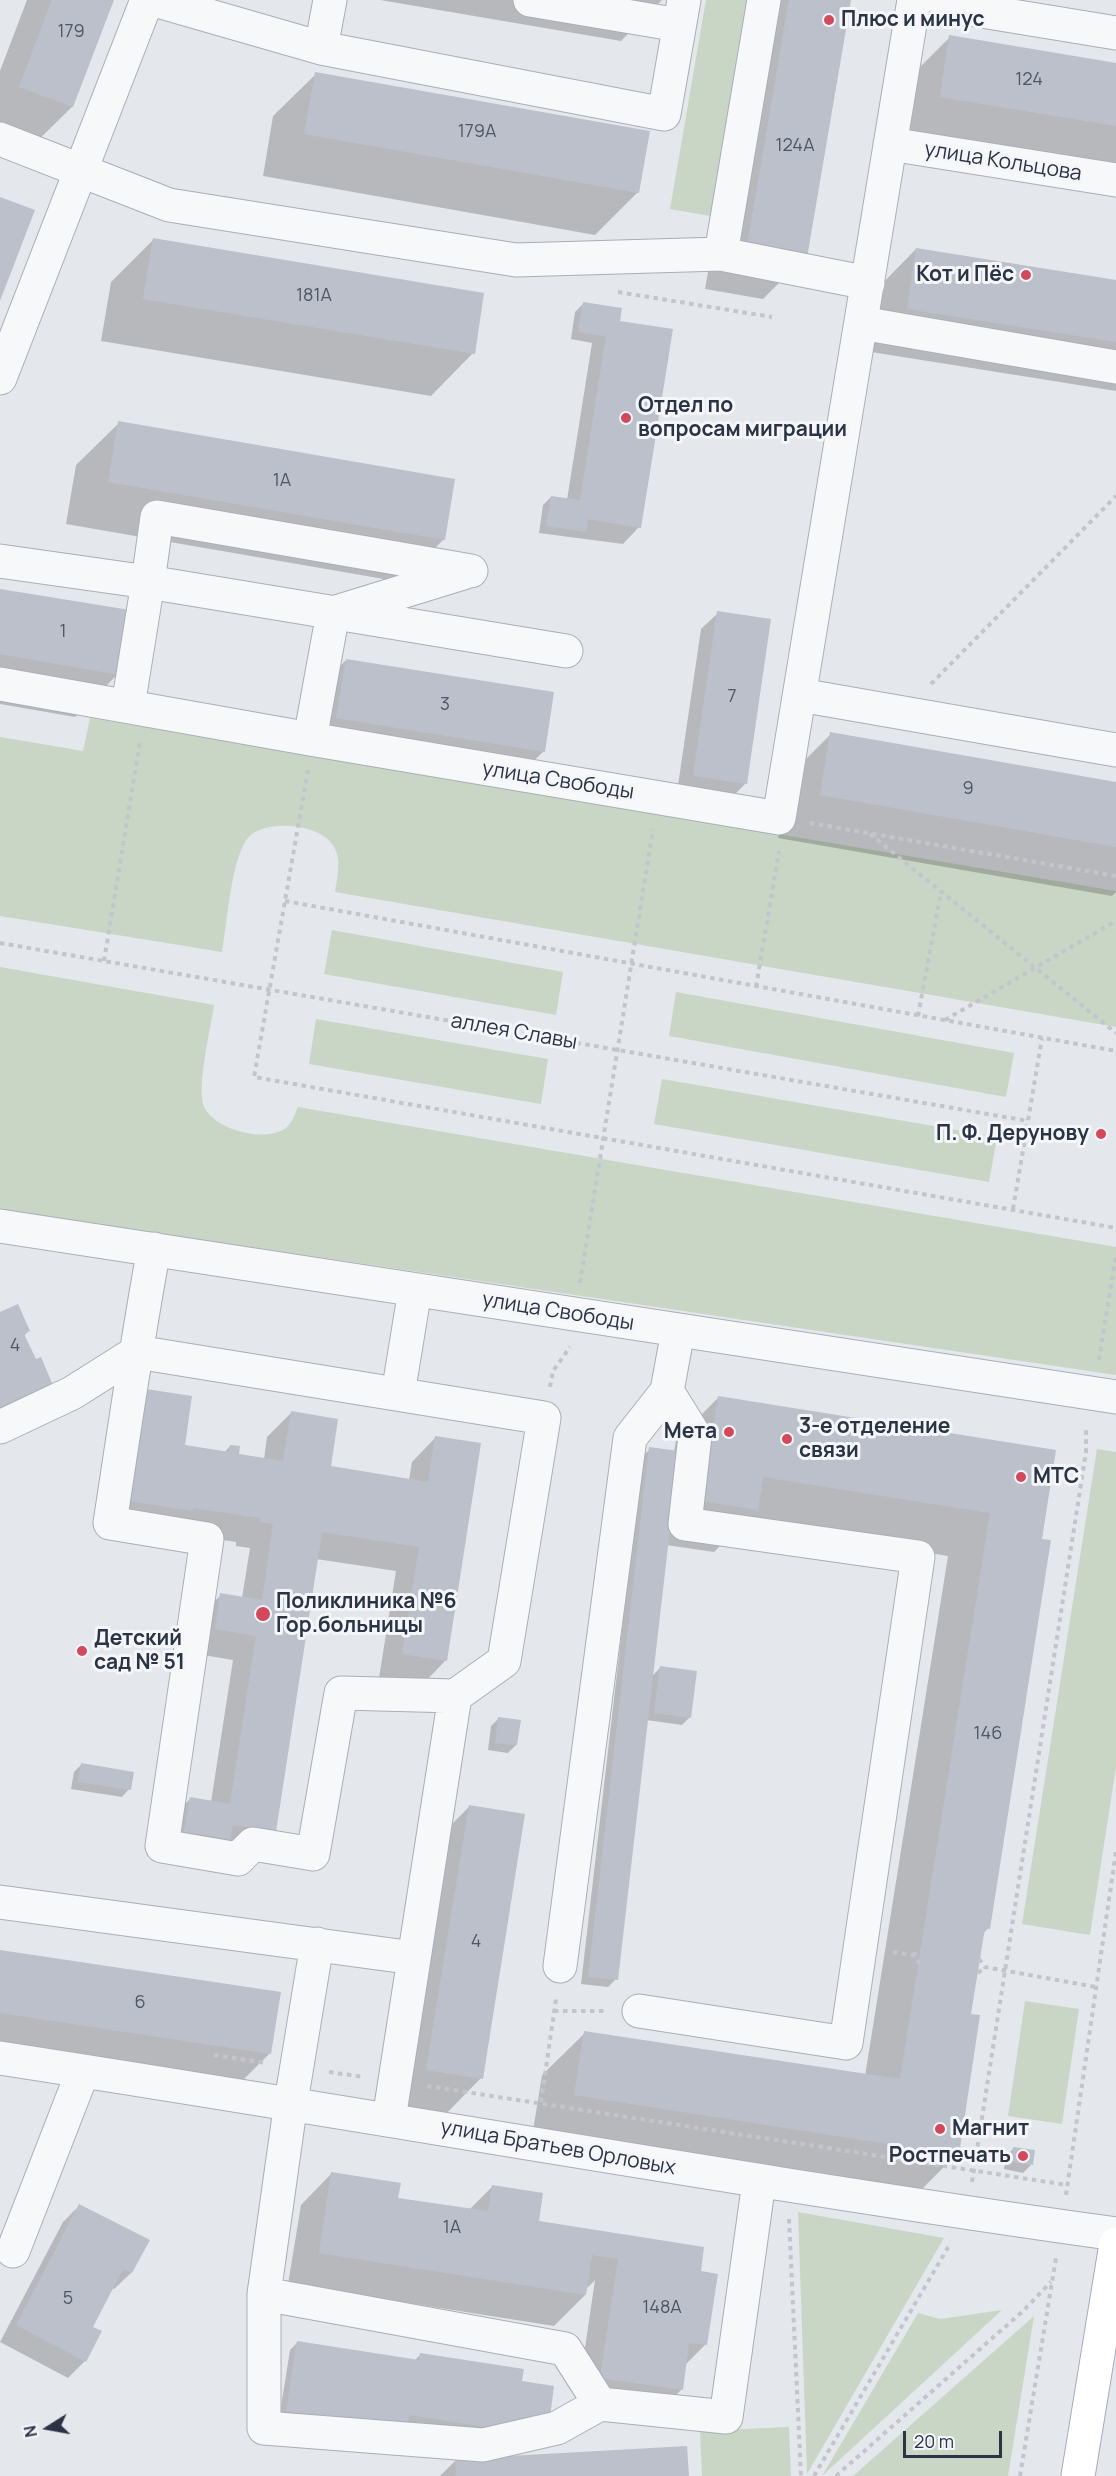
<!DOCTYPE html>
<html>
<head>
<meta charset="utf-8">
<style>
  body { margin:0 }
  #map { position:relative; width:1116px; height:2476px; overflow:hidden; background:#e4e7ec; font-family:Manrope,sans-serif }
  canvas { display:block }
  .north { position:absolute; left:18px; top:2398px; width:60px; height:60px; -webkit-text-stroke:4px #f4f6f9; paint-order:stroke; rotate:259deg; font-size:16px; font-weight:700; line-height:24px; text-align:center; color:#2b3445 }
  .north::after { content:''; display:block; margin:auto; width:21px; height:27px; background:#2b3445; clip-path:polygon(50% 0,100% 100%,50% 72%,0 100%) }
  .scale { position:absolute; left:903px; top:2431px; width:99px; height:27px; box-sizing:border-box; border:3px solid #2b3445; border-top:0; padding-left:8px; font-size:18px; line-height:21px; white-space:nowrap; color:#2b3445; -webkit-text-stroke:4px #f4f6f9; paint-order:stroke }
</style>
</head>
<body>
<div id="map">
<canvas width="1116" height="2476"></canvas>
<div class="north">N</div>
<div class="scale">20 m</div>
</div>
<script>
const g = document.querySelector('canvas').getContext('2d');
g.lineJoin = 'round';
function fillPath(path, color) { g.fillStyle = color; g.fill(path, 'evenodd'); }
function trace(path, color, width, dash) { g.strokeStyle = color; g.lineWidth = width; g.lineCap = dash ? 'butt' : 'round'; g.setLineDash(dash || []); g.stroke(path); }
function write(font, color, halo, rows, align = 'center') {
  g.font = font + ' Manrope,sans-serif'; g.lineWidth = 6; g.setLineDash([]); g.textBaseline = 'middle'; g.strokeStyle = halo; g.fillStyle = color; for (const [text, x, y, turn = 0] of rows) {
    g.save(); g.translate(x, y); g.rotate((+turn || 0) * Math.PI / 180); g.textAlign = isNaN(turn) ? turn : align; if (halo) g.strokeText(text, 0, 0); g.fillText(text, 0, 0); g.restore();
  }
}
fillPath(new Path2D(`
  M 706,0 L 749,0 L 711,216 L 670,209 Z
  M 90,718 L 1116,891 L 1116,1027 L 335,892 C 337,877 342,860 334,847 C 322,823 263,818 247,839 C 231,861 227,924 222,952 L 0,916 L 0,737 L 83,751 Z
  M 332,930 L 563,972 L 556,1015 L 324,974 Z
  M 0,967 L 214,1005 C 211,1027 196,1088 204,1107 C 215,1130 267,1144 287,1127 C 293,1121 295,1114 298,1107 L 1116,1247 L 1116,1375 L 0,1210 Z
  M 676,992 L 1014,1053 L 1006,1097 L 669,1036 Z
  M 316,1019 L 548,1059 L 541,1104 L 309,1064 Z
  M 662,1079 L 997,1137 L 989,1182 L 654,1124 Z
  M 1097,1449 L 1116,1452 L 1116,1767 L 1090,1935 L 1022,1924 Z
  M 1025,2001 L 1079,2009 L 1062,2124 L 1008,2116 Z
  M 798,2212 L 944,2238 L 807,2474 Z
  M 1002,2310 L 822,2476 L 918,2313 L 940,2319 Z
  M 1034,2316 L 1008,2476 L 853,2476 Z
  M 789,2427 L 791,2476 L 702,2476 L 700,2431 Z`), '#c9d6c5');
fillPath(new Path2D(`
  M 27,0 L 112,0 L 72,107 L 29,149 L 0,138 L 0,71 Z
  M 380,0 L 662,0 L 621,41 Z
  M 774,0 L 850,0 L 805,257 L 763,299 L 705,289 L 750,24 Z
  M 950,37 L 1116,64 L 1116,175 L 898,140 L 907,80 Z
  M 316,74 L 638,192 L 595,235 L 263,176 L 273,116 Z
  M 154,239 L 473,353 L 431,396 L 101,341 L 111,282 Z
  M 916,249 L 1116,282 L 1116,391 L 865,351 L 874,292 Z
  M 583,304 L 617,322 L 639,527 L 623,544 L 539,533 L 543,505 L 551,497 L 567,500 L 592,343 L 571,339 L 575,312 Z
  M 119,423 L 444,539 L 401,582 L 66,524 L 76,465 Z
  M 0,590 L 118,674 L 75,717 L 0,704 Z
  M 718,613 L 745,784 L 729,800 L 677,792 L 701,629 Z
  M 346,660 L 544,751 L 519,775 L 313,742 L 322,685 Z
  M 831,734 L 1116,784 L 1116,892 L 1112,896 L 778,838 L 788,777 Z
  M 0,1314 L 28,1331 L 24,1336 L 35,1361 L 51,1383 L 0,1434 Z
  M 719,1397 L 1054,1451 L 988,1928 L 982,1935 L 969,2015 L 957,2154 L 915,2196 L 532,2137 L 542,2075 L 585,2033 L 865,2076 L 948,1556 L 743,1523 L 714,1552 L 666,1545 L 651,1677 L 661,1667 L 690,1717 L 682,1725 L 646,1720 L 616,1979 L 608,1987 L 581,1984 L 642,1457 L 650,1449 L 674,1452 L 676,1440 Z
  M 291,1413 L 330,1468 L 409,1480 L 412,1462 L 436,1437 L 446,1660 L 422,1685 L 379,1678 L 396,1571 L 316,1559 L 275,1831 L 205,1862 L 166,1823 L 190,1799 L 211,1802 L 233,1660 L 191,1653 L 196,1619 L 221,1595 L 242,1598 L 250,1548 L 236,1546 L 236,1542 L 170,1532 L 105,1525 L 183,1447 L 224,1453 L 230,1446 L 237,1455 L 264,1459 L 267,1437 Z
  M 499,1718 L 516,1745 L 508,1753 L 488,1750 L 491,1726 Z
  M 82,1764 L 129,1789 L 122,1797 L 71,1789 L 74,1772 Z
  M 469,1807 L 481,2078 L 439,2121 L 384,2112 L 427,1849 Z
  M 0,1952 L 270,2053 L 227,2096 L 0,2062 Z
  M 1014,2148 L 1031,2165 L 1023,2173 L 1004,2169 L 1006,2156 Z
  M 332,2173 L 397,2199 L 469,2210 L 492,2187 L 537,2223 L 699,2273 L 705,2345 L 685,2365 L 681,2390 L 657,2414 L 577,2402 L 595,2280 L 586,2289 L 585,2295 L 554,2326 L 288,2284 L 301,2205 Z
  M 80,2205 L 148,2241 L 131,2273 L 114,2289 L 112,2288 L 91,2327 L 85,2361 L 68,2378 L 0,2342 L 63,2222 Z
  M 298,2342 L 414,2361 L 421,2354 L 522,2370 L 490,2436 L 279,2419 L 290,2350 Z
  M 456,2460 L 687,2476 L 440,2476 Z`), '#0003');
fillPath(new Path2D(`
  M 52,0 L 114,0 L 73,107 L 19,87 Z
  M 789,0 L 851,0 L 807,258 L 747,246 Z
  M 949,35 L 1116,63 L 1116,126 L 940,97 Z
  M 315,72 L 650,131 L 639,193 L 304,134 Z
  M 0,197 L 35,210 L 0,301 Z
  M 153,238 L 484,293 L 475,354 L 143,299 Z
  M 916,248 L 1116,280 L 1116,342 L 907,309 Z
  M 583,302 L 622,308 L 620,321 L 673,329 L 641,528 L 588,519 L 586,532 L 546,526 L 551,496 L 580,500 L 606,336 L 578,332 Z
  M 118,421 L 455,479 L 445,540 L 108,482 Z
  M 0,589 L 130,610 L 119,675 L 0,654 Z
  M 717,611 L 771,619 L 747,784 L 693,776 Z
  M 346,659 L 554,692 L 545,752 L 336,718 Z
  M 830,732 L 1116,782 L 1116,847 L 820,795 Z
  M 18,1304 L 30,1331 L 24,1334 L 36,1359 L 41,1357 L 52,1383 L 0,1407 L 0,1312 Z
  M 146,1389 L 192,1396 L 185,1445 L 229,1452 L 230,1445 L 240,1446 L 239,1454 L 283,1461 L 291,1411 L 338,1419 L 331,1466 L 428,1482 L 435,1436 L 481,1443 L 447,1661 L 402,1654 L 419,1547 L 322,1532 L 276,1832 L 233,1825 L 230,1839 L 184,1832 L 190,1797 L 230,1804 L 256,1636 L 215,1629 L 220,1593 L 262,1600 L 273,1524 L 259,1522 L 260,1518 L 193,1508 L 193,1511 L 129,1501 Z
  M 718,1396 L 1056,1450 L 1042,1539 L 1051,1540 L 990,1929 L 985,1928 L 971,2014 L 980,2015 L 959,2155 L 574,2095 L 584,2031 L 900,2079 L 990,1513 L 763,1477 L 758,1510 L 701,1501 Z
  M 649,1447 L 679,1451 L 618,1980 L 588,1977 Z
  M 660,1666 L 697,1671 L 691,1718 L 654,1713 Z
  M 498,1717 L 521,1720 L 517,1745 L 495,1743 Z
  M 81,1763 L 134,1772 L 131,1790 L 78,1782 Z
  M 469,1805 L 525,1814 L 483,2079 L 426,2070 Z
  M 0,1950 L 281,1992 L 271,2054 L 0,2013 Z
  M 1013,2147 L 1035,2150 L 1033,2165 L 1011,2162 Z
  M 331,2172 L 401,2183 L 398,2198 L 488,2211 L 492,2185 L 543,2193 L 539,2221 L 704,2247 L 701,2271 L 718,2274 L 707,2345 L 689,2343 L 683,2390 L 600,2378 L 618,2259 L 592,2255 L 586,2295 L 319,2253 Z
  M 79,2204 L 150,2240 L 132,2273 L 123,2269 L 93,2327 L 102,2331 L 86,2362 L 16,2325 Z
  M 297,2341 L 419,2360 L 420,2353 L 524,2369 L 522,2381 L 554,2386 L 550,2417 L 499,2429 L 409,2415 L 408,2425 L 373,2419 L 372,2425 L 286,2411 Z
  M 687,2446 L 689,2476 L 456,2476 L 455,2459 Z`), '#bbc0ca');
const minor = new Path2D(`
  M 154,0 L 321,48 L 664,114 L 684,0
  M 530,0 L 679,25
  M 942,0 L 951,6 L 1116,33
  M 321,48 L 330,0
  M 0,139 L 169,205 L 516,260 L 721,254 L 868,283
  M 890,144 L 1116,180
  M 721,254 L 764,0
  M 861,323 L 1116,367
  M 0,378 L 147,0
  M 0,561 L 148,582 L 157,517 L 471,571
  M 0,684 L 310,739 L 779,818 L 914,0
  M 800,695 L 1116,750
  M 128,706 L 148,582 L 566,651
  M 310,739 L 333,613 L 463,573
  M 0,1226 L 1116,1397
  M 398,1394 L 415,1290
  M 0,1427 L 72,1393 L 137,1352 L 544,1418 L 504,1661 L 455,1696 L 341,1693 L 313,1854 L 253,1844 L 238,1859 L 162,1846 L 207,1539 L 110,1523 C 124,1432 137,1340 154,1249
  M 0,1902 L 414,1958
  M 317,1944 L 291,2102 L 264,2294 L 565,2349 L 600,2404 L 726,2417 L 759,2182
  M 560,1966 L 630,1438 L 667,1391
  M 639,2011 L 846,2043 L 918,1557 L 685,1524 L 695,1436 L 667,1391 L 678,1331
  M 0,2058 C 372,2115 743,2182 1116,2234
  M 389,2119 L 455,1696
  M 13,2251 L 83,2071
  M 264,2294 L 264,2428 L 483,2445 L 557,2428 L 600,2404`);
const major = new Path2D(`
  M 1078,2476 L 1116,2244`);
trace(minor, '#a9aeb7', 35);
trace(major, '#a3abb8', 35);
trace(new Path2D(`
  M 618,292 L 772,317
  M 931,684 L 1116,496
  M 308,770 L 254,1077 L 1116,1228
  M 810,823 L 1116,876
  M 870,834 L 1116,1033
  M 285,901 L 1116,1051
  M 0,943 L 1028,1121
  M 104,961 L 140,742
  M 756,987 L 779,851
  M 918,1016 L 941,892
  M 945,1020 L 1116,921
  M 1013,1209 L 1042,1038
  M 580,1283 L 653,829
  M 1099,1360 L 1116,1254
  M 550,1387 L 553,1371 L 570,1347
  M 893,1952 L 913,1955 L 919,1963
  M 913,1955 L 921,1950
  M 979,1959 L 985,1967 L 1096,1987
  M 978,1973 L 985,1967
  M 554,2011 L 607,2011
  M 214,2055 L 266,2063
  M 329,2072 L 364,2077
  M 427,2086 L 1067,2185
  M 541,2102 L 556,1999
  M 972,2182 L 1086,1452 L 1086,1429
  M 1066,2195 L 1116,1851
  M 789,2219 L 801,2476
  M 814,2476 L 950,2244
  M 836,2476 L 1023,2311 L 1051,2282
  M 1020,2476 L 1056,2258`), '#c2c5cb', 4, [4.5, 4.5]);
trace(minor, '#f7f8fa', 33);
trace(major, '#fff', 33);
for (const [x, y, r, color] of [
  [829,20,6,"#d1495b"],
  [1026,275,6,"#d1495b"],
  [626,418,6,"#d1495b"],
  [1101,1134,6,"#d1495b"],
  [729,1432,6,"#d1495b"],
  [787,1439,6,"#d1495b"],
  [1021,1477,6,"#d1495b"],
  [263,1614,8,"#d1495b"],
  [82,1651,6,"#d1495b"],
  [940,2129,6,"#d1495b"],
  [1023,2156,6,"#d1495b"]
]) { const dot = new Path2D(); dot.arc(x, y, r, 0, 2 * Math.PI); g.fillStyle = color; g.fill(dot); trace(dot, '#f4f6f9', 2); }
write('18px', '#4f5766', null, [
  ["179",71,32],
  ["124",1029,80],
  ["179А",477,132],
  ["124А",795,146],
  ["181А",314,296],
  ["1А",282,481],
  ["1",63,632],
  ["7",732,697],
  ["3",445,705],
  ["9",968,789],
  ["4",15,1346],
  ["146",988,1734],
  ["4",476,1942],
  ["6",140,2003],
  ["1А",452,2228],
  ["5",68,2299],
  ["148А",662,2308]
]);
write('bold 21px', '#2b3445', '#f4f6f9', [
  ["Плюс и минус",841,20],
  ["Кот и Пёс",1014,275,"right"],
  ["Отдел по",638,406],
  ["вопросам миграции",638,430],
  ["П. Ф. Дерунову",1089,1134,"right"],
  ["3-е отделение",799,1427],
  ["связи",799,1451],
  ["Мета",717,1432,"right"],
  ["МТС",1033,1477],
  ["Поликлиника №6",276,1602],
  ["Гор.больницы",276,1626],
  ["Детский",94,1639],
  ["сад № 51",94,1663],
  ["Магнит",952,2129],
  ["Ростпечать",1011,2156,"right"]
], 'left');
write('21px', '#2b3445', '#f4f6f9', [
  ["улица Кольцова",1003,162,9],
  ["улица Свободы",558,781,9],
  ["аллея Славы",514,1032,10],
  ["улица Свободы",558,1312,9],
  ["улица Братьев Орловых",558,2148,10]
]);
</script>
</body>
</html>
